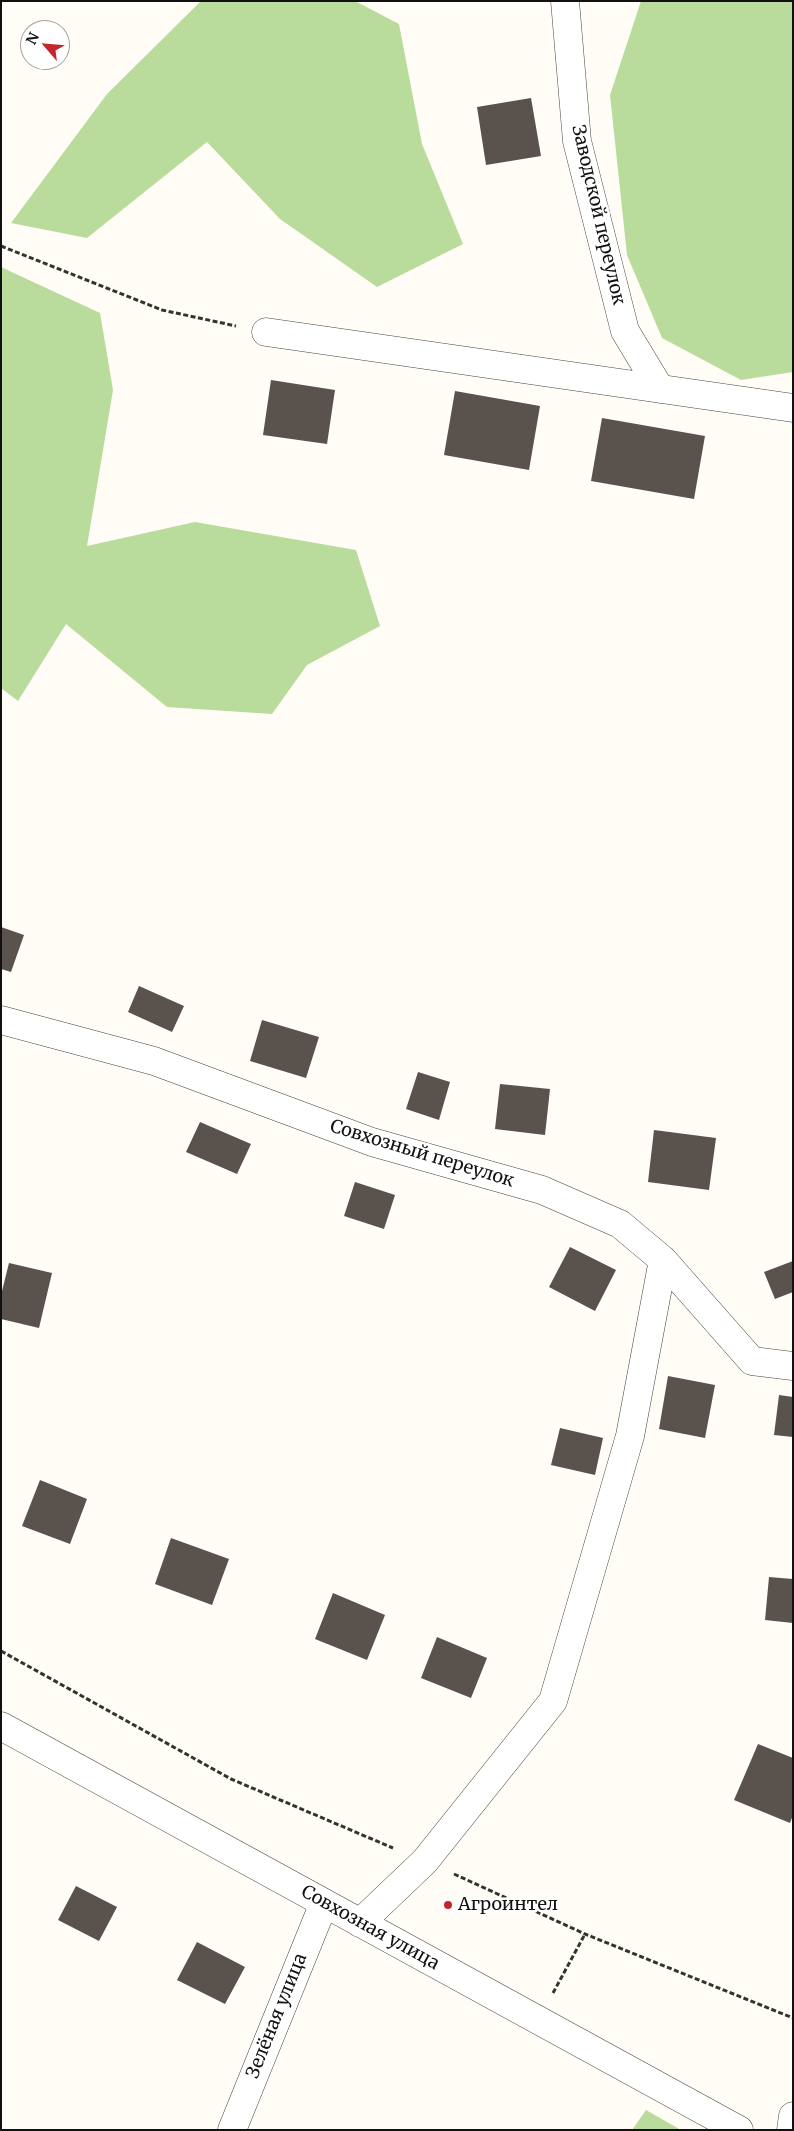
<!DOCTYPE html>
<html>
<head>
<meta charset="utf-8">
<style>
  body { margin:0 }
  #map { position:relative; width:794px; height:2131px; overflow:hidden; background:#fffdf5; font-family:Merriweather,serif }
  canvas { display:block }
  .frame { position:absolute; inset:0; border:2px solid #111; pointer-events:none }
  .north { position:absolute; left:20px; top:20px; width:50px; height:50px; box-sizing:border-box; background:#fff; border:1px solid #a0a0a0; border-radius:50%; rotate:297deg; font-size:14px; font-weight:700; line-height:20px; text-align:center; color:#111 }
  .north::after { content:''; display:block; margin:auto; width:18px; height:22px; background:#c4262e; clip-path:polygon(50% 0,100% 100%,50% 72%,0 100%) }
</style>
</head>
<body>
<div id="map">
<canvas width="794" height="2131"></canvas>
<div class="frame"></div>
<div class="north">N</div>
</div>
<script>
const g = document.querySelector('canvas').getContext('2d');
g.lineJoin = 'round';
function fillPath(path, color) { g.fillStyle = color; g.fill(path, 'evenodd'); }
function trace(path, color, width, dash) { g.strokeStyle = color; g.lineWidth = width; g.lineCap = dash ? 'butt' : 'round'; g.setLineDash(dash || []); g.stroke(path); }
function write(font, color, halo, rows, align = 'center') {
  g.font = font + ' Merriweather,serif'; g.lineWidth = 5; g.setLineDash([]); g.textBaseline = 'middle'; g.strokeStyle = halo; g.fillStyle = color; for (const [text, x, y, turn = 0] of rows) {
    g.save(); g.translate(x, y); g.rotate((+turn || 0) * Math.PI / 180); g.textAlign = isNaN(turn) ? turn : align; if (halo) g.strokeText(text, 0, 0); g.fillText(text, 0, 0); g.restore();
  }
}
fillPath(new Path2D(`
  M 201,1 L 355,1 L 399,24 L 422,144 L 463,244 L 377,287 L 280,219 L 207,142 L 87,238 L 11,223 L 107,94 Z
  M 641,1 L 793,1 L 793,372 L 741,380 L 662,338 L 627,255 L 610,95 Z
  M 1,267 L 100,313 L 113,390 L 87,546 L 195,522 L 356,550 L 380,626 L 307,665 L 272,714 L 167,707 L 66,624 L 18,701 L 1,688 Z
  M 646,2110 L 681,2130 L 632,2130 Z`), '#b9dc9c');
fillPath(new Path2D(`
  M 531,98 L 541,156 L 486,165 L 477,107 Z
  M 271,380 L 335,390 L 327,444 L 263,435 Z
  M 455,391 L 540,406 L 529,470 L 444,455 Z
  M 602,418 L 705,436 L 694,499 L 591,481 Z
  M 1,927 L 24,935 L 11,972 L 1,969 Z
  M 139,986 L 184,1006 L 172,1032 L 128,1012 Z
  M 262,1020 L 319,1037 L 306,1078 L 250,1061 Z
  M 418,1072 L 450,1082 L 439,1120 L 406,1109 Z
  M 500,1084 L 550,1089 L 545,1135 L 495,1129 Z
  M 200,1122 L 251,1144 L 237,1174 L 186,1152 Z
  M 654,1130 L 716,1138 L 709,1190 L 648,1182 Z
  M 355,1182 L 395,1195 L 384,1229 L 344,1216 Z
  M 570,1247 L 616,1270 L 595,1311 L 549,1287 Z
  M 793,1261 L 793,1292 L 775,1299 L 764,1272 Z
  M 9,1263 L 52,1273 L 39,1328 L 1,1319 L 1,1295 Z
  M 668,1376 L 715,1385 L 705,1438 L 659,1429 Z
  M 779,1395 L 793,1397 L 793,1437 L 774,1435 Z
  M 560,1428 L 603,1438 L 595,1475 L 551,1465 Z
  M 40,1480 L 87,1499 L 70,1544 L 22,1526 Z
  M 171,1538 L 229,1559 L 212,1605 L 155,1584 Z
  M 769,1577 L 793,1579 L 793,1623 L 765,1620 Z
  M 333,1593 L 385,1615 L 367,1660 L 315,1639 Z
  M 437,1637 L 487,1658 L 471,1698 L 421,1678 Z
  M 758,1744 L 793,1758 L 793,1815 L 790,1823 L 734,1800 Z
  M 76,1886 L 117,1907 L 99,1941 L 58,1920 Z
  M 197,1942 L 245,1967 L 225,2004 L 177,1980 Z`), '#5a524d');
const minor = new Path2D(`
  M 565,1 L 577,141 L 625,331 L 660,389
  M 266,332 L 793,408
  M 1,1020 L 154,1061 L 372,1142 L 542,1190 L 620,1224 L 663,1260 L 752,1361 L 793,1366
  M 1,1726 L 739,2130
  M 360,1923 L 425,1861 L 553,1701 L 630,1436 L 663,1260
  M 232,2130 L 324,1903
  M 791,2130 L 793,2116`);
trace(minor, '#444', 29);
trace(new Path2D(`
  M 1,246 L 162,310 L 236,326
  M 1,1651 L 231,1779 L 393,1848
  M 454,1874 L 585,1934 L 793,2018
  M 553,1993 L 585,1934`), '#333', 3, [5, 2.5]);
trace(minor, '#fff', 28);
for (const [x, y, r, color] of [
  [448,1905,5,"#c4262e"]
]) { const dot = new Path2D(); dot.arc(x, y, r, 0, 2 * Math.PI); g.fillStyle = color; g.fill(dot); trace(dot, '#fff', 2); }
write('18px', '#111', '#fff', [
  ["Заводской переулок",598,215,77],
  ["Совхозный переулок",422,1154,17],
  ["Совхозная улица",370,1928,29],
  ["Зелёная улица",277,2016,-68]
]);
write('18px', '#111', '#fff', [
  ["Агроинтел",458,1905]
], 'left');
</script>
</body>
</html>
